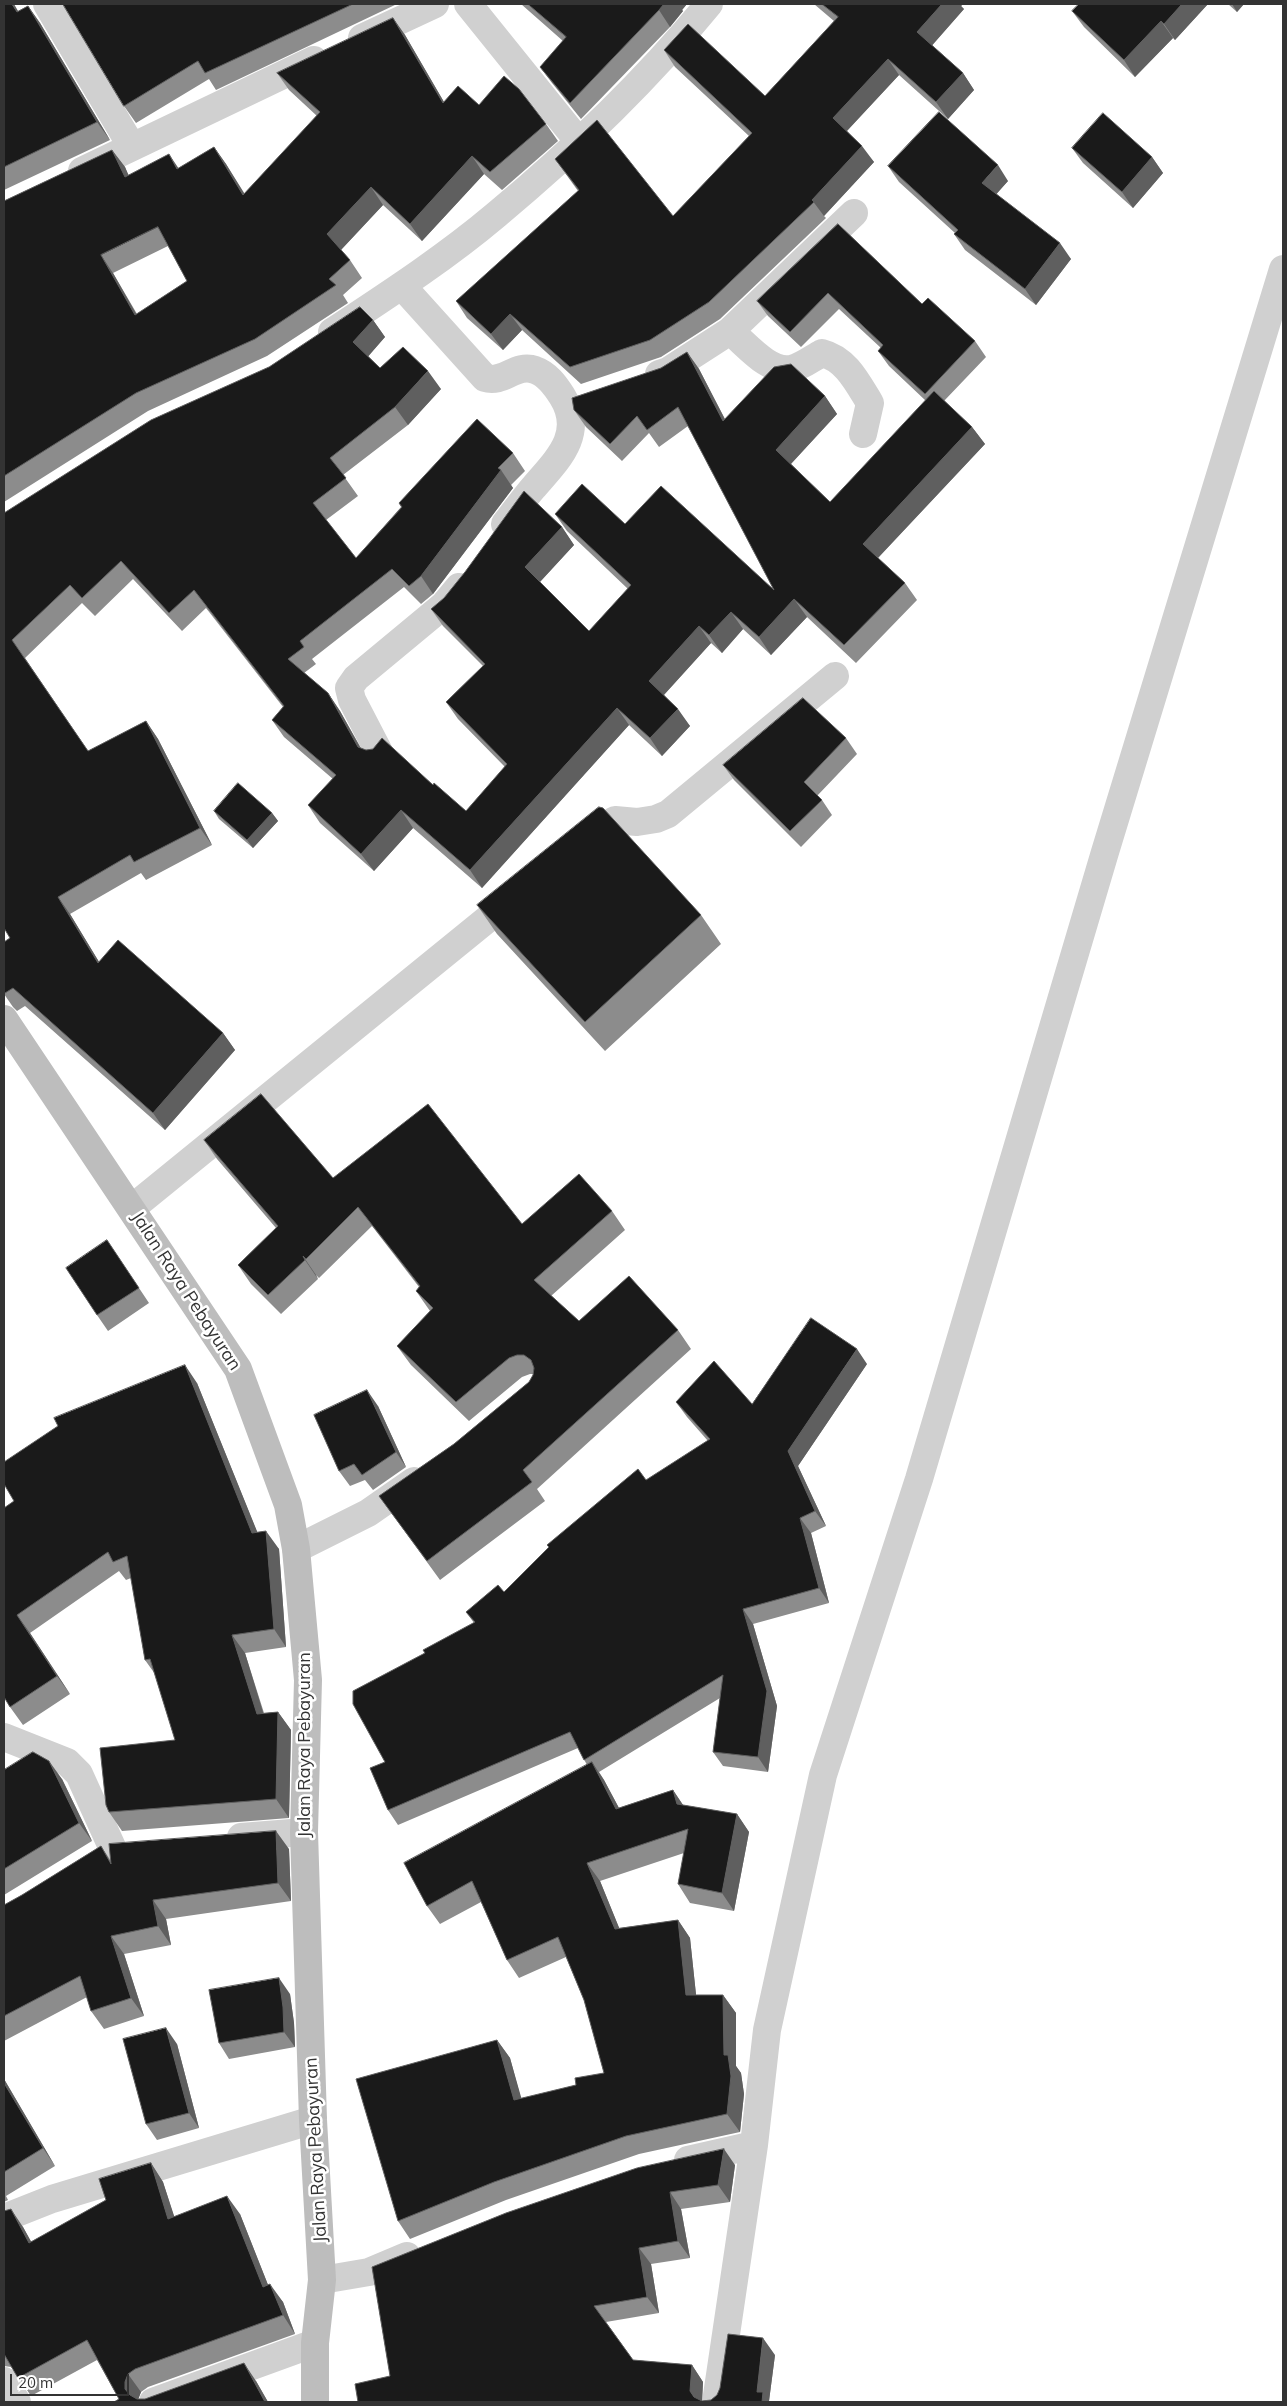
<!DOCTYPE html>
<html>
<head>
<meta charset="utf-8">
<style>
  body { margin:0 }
  #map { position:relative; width:1287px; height:2406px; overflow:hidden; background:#fff; font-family:Mulish,sans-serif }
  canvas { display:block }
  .frame { position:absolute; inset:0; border:5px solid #333; pointer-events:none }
  .scale { position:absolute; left:10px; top:2374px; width:119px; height:22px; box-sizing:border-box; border:2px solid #333; border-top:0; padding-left:6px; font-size:15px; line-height:18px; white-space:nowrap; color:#333; -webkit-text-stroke:4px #fff; paint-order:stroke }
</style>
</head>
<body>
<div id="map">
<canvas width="1287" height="2406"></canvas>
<div class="frame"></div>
<div class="scale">20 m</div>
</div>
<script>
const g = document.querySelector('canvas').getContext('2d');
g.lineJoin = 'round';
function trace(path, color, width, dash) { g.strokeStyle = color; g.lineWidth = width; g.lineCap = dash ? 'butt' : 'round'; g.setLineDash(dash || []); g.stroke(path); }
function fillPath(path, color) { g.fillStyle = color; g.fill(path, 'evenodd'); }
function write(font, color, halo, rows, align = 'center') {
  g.font = font + ' Mulish,sans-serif'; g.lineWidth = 5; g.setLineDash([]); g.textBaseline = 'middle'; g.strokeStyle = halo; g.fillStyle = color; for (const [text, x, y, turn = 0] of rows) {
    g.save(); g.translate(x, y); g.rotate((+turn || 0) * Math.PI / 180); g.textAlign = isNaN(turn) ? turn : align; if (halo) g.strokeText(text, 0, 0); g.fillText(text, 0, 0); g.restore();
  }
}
trace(new Path2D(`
  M 47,4 L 132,147
  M 468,4 L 580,143
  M 362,38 L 435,4
  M 82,171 L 314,60
  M 402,286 L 485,378 C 503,384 516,363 535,370 C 547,374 555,385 562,396 C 586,434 557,460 533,488 C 523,500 514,512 505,524
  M 730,331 C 746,344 769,373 791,369 C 801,367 813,358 822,353 C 846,359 857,382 870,403 L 863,434
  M 332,332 C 388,295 445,258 496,215 C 573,151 646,81 709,4
  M 659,374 L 668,371 L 730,331 L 854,213
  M 379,752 L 352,700 L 349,688 L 356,678 L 444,605 L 459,587
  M 584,842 L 615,820 L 637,822 L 656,819 L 668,814 L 835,676
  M 132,1208 L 517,895
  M 296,1549 L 368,1513 L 414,1481
  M 4,1737 L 67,1762 L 79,1774 L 112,1847
  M 241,1837 L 304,1832
  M 688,2160 L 754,2145
  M 4,2218 L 52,2199 L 313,2120
  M 322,2280 L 369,2272 L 407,2256
  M 4,2381 L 17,2402
  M 153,2402 L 315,2343
  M 716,2402 L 754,2145 L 767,2030 L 823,1775 L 919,1479 L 1105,852 L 1283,269`), '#d0d0d0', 28);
trace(new Path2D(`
  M 4,1019 L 238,1369 L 288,1505 L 296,1549 L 308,1680 L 304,1832 L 313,2120 L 322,2280 L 315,2343 L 315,2402`), '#bdbdbd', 28);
fillPath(new Path2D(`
  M 4,4 L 18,11 L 28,6 L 40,23 L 110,140 L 4,190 Z
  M 63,4 L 397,4 L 216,90 L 209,79 L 136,123 L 124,106 Z
  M 521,4 L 687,4 L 682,10 L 683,11 L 670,27 L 581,119 L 552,83 L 540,67 L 563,41 Z
  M 814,4 L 963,4 L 961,6 L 964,9 L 932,45 L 963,73 L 974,90 L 948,119 L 899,75 L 847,131 L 874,162 L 824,216 L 826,218 L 720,319 L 661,357 L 581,384 L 522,330 L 503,350 L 467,318 L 456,301 L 578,191 L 555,159 L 673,216 L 749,136 L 675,67 L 664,50 L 765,96 L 834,21 Z
  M 1208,4 L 1175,40 L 1173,38 L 1135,77 L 1084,27 L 1072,11 Z
  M 1228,4 L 1244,4 L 1237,12 Z
  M 393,18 L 405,35 L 444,102 L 479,105 L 546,124 L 558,141 L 502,190 L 484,174 L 422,241 L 383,205 L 341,250 L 350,260 L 362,278 L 343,295 L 348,303 L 267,356 L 148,411 L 4,502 L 4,201 L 112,150 L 125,167 L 128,175 L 179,168 L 214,147 L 226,164 L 244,194 L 317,116 L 289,90 L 277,73 ZM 168,246 L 187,281 L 137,314 L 113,273 Z
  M 1072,148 L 1152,157 L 1163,173 L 1133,208 L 1083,163 Z
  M 888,166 L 1008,181 L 996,194 L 1071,259 L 1036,305 L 965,250 L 954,234 L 955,233 L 899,182 Z
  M 838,224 L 922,304 L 975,341 L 986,357 L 944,401 L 972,427 L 985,444 L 878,558 L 905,583 L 917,600 L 856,663 L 807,617 L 771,655 L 743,629 L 722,653 L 711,643 L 664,695 L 690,726 L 662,756 L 629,725 L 482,888 L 413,828 L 374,871 L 320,823 L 308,805 L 333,779 L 284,737 L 272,720 L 283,707 L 206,608 L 182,631 L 133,579 L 95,616 L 82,603 L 25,658 L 88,751 L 146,721 L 158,739 L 212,845 L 146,880 L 141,873 L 70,914 L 99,962 L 223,1033 L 235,1050 L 165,1130 L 25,1006 L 17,1011 L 13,1007 L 4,994 L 4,942 L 10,938 L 4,513 L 373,320 L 385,337 L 368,356 L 380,368 L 441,389 L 408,425 L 343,475 L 358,496 L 326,520 L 356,558 L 401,507 L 399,503 L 513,453 L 525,471 L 511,485 L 513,488 L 433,594 L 421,604 L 404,587 L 312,659 L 316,664 L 304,673 L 328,693 L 340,711 L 361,748 L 433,785 L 466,811 L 505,767 L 458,719 L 446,702 L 483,666 L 443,626 L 431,609 L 562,527 L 574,545 L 540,582 L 589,631 L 628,589 L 567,531 L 555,514 L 625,524 L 774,590 L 688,426 L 659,447 L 649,433 L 622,461 L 586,427 L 574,410 L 661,368 L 687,352 L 699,369 L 725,419 L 825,396 L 837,414 L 791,464 L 830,502 L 926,401 L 889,366 L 878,351 L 881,348 L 839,309 L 801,347 L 768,316 L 757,301 Z
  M 846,738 L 857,754 L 817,796 L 822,800 L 832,815 L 801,847 L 734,780 L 723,765 Z
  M 214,811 L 272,813 L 278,821 L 253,848 L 219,819 Z
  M 477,905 L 701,915 L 721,944 L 605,1051 L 497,934 Z
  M 204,1140 L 333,1178 L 522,1224 L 612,1211 L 625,1230 L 551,1296 L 579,1321 L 678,1330 L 691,1349 L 537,1489 L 545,1501 L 440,1580 L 379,1496 L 454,1444 L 529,1382 L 534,1374 L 530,1374 L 522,1377 L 469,1421 L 411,1365 L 397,1346 L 430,1311 L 416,1291 L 419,1287 L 372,1226 L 319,1278 L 316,1275 L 318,1279 L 281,1314 L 251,1284 L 238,1265 L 276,1228 L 217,1159 Z
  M 107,1240 L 149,1303 L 108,1331 L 97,1315 Z
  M 867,1364 L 798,1466 L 826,1526 L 811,1533 L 829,1603 L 753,1624 L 777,1706 L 768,1772 L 723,1766 L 713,1752 L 720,1698 L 599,1772 L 604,1780 L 619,1808 L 673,1790 L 683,1805 L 737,1814 L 749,1832 L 734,1911 L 690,1903 L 678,1884 L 684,1853 L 600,1881 L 619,1928 L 678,1920 L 690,1938 L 696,1995 L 723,1995 L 736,2013 L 736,2066 L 741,2073 L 744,2094 L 740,2132 L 639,2154 L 506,2200 L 410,2239 L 398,2221 L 497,2040 L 510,2058 L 521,2099 L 576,2085 L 604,2073 L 584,2000 L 566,1957 L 519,1978 L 507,1960 L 481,1902 L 440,1924 L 427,1906 L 587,1765 L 578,1748 L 398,1825 L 388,1810 L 385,1762 L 425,1653 L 474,1623 L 466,1612 L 504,1592 L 549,1548 L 547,1545 L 708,1441 L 687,1417 L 676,1402 L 752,1404 Z
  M 197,1383 L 257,1532 L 279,1549 L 286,1647 L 245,1653 L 264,1713 L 278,1712 L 291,1730 L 289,1818 L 122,1831 L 109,1812 L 175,1740 L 155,1674 L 145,1660 L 131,1578 L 126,1580 L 119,1571 L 30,1633 L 70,1694 L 23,1725 L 10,1707 L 4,1508 Z
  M 378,1406 L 406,1467 L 373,1490 L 365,1480 L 350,1486 L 339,1471 Z
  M 4,1770 L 62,1779 L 92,1841 L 4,1895 Z
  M 101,1846 L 111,1861 L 289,1849 L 291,1901 L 166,1919 L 171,1945 L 124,1954 L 144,2016 L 104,2029 L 91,2011 L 87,1997 L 4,2041 L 4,1905 L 22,1895 Z
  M 290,1994 L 294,2023 L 295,2047 L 229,2059 L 219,2043 Z
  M 177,2044 L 199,2128 L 157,2140 L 146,2124 Z
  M 4,2079 L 55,2166 L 6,2196 L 8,2200 L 4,2202 Z
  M 151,2163 L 163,2182 L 174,2217 L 240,2214 L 268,2285 L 283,2302 L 295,2334 L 148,2387 L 141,2392 L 138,2399 L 145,2399 L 256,2381 L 268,2402 L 114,2402 L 119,2399 L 97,2360 L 31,2396 L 13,2369 L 11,2367 L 4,2366 L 4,2211 L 23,2227 L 31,2242 L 106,2200 Z
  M 735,2165 L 730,2202 L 681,2209 L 690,2258 L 651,2264 L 659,2313 L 606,2322 L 633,2360 L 692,2365 L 703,2382 L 702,2401 L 711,2400 L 775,2355 L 769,2401 L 358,2402 L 390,2376 L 372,2267 Z`), '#8c8c8c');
fillPath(new Path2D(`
  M 12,4 L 14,4 L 29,30 L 17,12 Z
  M 664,4 L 687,4 L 682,10 L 683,11 L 670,27 L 659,10 Z
  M 942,4 L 963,4 L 961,6 L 964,9 L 929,49 L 917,32 Z
  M 1182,4 L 1208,4 L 1175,40 L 1164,24 Z
  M 1232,4 L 1244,4 L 1237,12 Z
  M 28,6 L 40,23 L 110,140 L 97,122 Z
  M 393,18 L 405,35 L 455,121 L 443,103 Z
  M 1161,21 L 1173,38 L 1135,77 L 1124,60 Z
  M 888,59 L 899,75 L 844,134 L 833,118 Z
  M 963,73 L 974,90 L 948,119 L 936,102 Z
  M 862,146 L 874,162 L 824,216 L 812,200 Z
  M 214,147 L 226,164 L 256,212 L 243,195 Z
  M 112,150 L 125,167 L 137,194 L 125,177 Z
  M 169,154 L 181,172 L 177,169 Z
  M 472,156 L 484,174 L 422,241 L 410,224 Z
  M 1152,157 L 1163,173 L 1133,208 L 1122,192 Z
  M 998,165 L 1008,181 L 993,198 L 982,183 Z
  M 371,187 L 383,205 L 339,252 L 327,234 Z
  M 1060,243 L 1071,259 L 1036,305 L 1025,289 Z
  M 101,255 L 113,273 L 147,333 L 135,315 Z
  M 510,314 L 522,330 L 503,350 L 491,334 Z
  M 373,320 L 385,337 L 366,359 L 353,342 Z
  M 687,352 L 699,369 L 735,439 L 723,421 Z
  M 428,371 L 441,389 L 408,425 L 395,407 Z
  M 825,396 L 837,414 L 788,467 L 776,450 Z
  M 972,427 L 985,444 L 875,561 L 863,544 Z
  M 501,470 L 513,488 L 433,594 L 421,576 Z
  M 562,527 L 574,545 L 538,584 L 525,567 Z
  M 794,599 L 807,617 L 771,655 L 759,637 Z
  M 731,612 L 743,629 L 722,653 L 709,635 Z
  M 699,626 L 711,643 L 661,698 L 649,681 Z
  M 328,693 L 340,711 L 370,765 L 358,747 Z
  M 617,708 L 629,725 L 482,888 L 470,870 Z
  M 678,709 L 690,726 L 662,756 L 650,738 Z
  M 146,721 L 158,739 L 212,845 L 200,828 Z
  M 401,810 L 413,828 L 374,871 L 361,854 Z
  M 272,813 L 278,821 L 253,848 L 247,840 Z
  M 58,897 L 70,914 L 110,980 L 98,963 Z
  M 223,1033 L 235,1050 L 165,1130 L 153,1113 Z
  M 303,1256 L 316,1275 L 318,1279 L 305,1260 Z
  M 857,1349 L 867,1364 L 798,1466 L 826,1526 L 815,1511 L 788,1451 Z
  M 185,1365 L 197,1383 L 265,1551 L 252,1533 Z
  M 367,1390 L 378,1406 L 406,1467 L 396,1452 Z
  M 800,1518 L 811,1533 L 829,1603 L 819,1588 Z
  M 266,1531 L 279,1549 L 286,1647 L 274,1629 Z
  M 743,1609 L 753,1624 L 777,1706 L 768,1772 L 758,1757 Z
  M 17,1615 L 30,1633 L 70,1694 L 57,1676 Z
  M 232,1635 L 245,1653 L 269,1732 L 257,1714 Z
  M 278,1712 L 291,1730 L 289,1818 L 276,1799 Z
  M 49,1761 L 62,1779 L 92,1841 L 79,1823 Z
  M 592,1762 L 604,1780 L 629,1827 L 616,1809 Z
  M 673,1790 L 685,1808 L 677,1804 Z
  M 737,1814 L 749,1832 L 734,1911 L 722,1893 Z
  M 276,1831 L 289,1849 L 291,1901 L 278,1883 Z
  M 587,1863 L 600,1881 L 627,1947 L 615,1929 Z
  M 153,1900 L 166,1919 L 171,1945 L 158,1926 Z
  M 678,1920 L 690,1938 L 698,2013 L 686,1995 Z
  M 111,1936 L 124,1954 L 144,2016 L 131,1998 Z
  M 279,1978 L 290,1994 L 294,2023 L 295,2047 L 284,2032 Z
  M 723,1995 L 736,2013 L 736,2066 L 741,2073 L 744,2094 L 740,2132 L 727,2114 L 724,2055 Z
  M 166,2028 L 177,2044 L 199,2128 L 189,2113 Z
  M 497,2040 L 510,2058 L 527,2118 L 514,2100 Z
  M 4,2079 L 55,2166 L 43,2148 L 4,2083 Z
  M 724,2149 L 735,2165 L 730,2202 L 718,2185 Z
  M 151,2163 L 163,2182 L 181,2237 L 168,2219 Z
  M 670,2192 L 681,2209 L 690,2258 L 678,2241 Z
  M 227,2196 L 240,2214 L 276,2305 L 263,2287 Z
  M 11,2209 L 23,2227 L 42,2261 L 29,2243 Z
  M 639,2248 L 651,2264 L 659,2313 L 647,2297 Z
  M 270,2284 L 283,2302 L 295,2334 L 283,2315 Z
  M 763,2338 L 775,2355 L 769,2401 L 770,2402 L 762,2402 L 757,2392 Z
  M 244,2363 L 256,2381 L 268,2402 L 265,2402 Z
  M 692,2365 L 703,2382 L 702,2402 L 698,2402 L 690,2391 Z
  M 128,2374 L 141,2392 L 138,2400 L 135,2402 L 125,2389 L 125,2382 Z`), '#5f5f5f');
const building = new Path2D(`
  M 4,4 L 12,4 L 17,12 L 28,6 L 97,122 L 4,167 Z
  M 63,4 L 353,4 L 205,73 L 198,61 L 124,106 Z
  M 528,4 L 664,4 L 659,10 L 570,103 L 540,67 L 566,37 Z
  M 822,4 L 942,4 L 917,32 L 963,73 L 936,102 L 888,59 L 833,118 L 862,146 L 812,200 L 814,202 L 709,302 L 650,340 L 570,367 L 510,314 L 491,334 L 456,301 L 579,190 L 555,159 L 597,120 L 673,216 L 752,133 L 664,50 L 688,24 L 765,96 L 838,17 Z
  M 1079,4 L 1182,4 L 1164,24 L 1161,21 L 1124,60 L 1072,11 Z
  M 393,18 L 443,103 L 458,86 L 479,105 L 504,76 L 519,89 L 546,124 L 490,172 L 472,156 L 410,224 L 371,187 L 327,234 L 350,260 L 329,279 L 336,285 L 255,339 L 136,393 L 4,476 L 4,201 L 112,150 L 125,177 L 169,154 L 177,169 L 214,147 L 243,195 L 320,112 L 277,73 ZM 158,227 L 187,281 L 135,315 L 101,255 Z
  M 939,112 L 998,165 L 982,183 L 1060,243 L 1025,289 L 954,234 L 958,230 L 888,166 Z
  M 1103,113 L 1152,157 L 1122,192 L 1072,148 Z
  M 838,224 L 922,304 L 928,298 L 975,341 L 925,394 L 878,351 L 883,345 L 828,293 L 790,332 L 757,301 Z
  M 360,307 L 373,320 L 353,342 L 380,368 L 403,347 L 428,371 L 395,407 L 330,458 L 346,478 L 313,503 L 356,558 L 402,507 L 399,503 L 477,419 L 513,453 L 498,468 L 501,470 L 421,576 L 409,586 L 392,569 L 300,641 L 304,647 L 288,659 L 328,693 L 358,747 L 366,750 L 373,749 L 382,738 L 433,785 L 434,783 L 466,811 L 507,764 L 446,702 L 485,664 L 431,609 L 444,598 L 465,572 L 524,491 L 562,527 L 525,567 L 589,631 L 631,585 L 555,514 L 582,484 L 625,524 L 661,486 L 774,590 L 678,407 L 647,430 L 637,416 L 610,444 L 574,410 L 572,398 L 661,368 L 687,352 L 723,421 L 774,367 L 791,364 L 825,396 L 776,450 L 830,502 L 934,391 L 972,427 L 863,544 L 905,583 L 844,645 L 794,599 L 759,637 L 731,612 L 709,635 L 699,626 L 649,681 L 678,709 L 650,738 L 617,708 L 470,870 L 401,810 L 361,854 L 308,805 L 336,775 L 272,720 L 284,706 L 194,590 L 169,613 L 121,561 L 82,598 L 70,585 L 12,640 L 88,751 L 146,721 L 200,828 L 134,862 L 130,855 L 58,897 L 98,963 L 118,940 L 223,1033 L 153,1113 L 13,988 L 5,993 L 4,992 L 4,942 L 10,938 L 4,928 L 4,513 L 151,420 L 269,367 Z
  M 803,698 L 846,738 L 804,782 L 822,800 L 790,831 L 723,765 Z
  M 238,783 L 272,813 L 247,840 L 214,811 Z
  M 599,807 L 603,808 L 701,915 L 585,1022 L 477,905 Z
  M 261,1094 L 333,1178 L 428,1104 L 522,1224 L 579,1174 L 612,1211 L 534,1280 L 579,1321 L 629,1276 L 678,1330 L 523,1470 L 532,1482 L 427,1561 L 379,1496 L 454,1444 L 529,1382 L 533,1375 L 534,1368 L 531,1360 L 524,1355 L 517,1355 L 509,1358 L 456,1402 L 397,1346 L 433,1308 L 416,1291 L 420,1286 L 358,1207 L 306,1259 L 303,1256 L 305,1260 L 268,1295 L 238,1265 L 278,1226 L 204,1140 Z
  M 107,1240 L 139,1288 L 97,1315 L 66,1268 Z
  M 811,1318 L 857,1349 L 788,1451 L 815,1511 L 800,1518 L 819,1588 L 743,1609 L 767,1691 L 758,1757 L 713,1752 L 723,1675 L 584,1760 L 570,1732 L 388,1810 L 370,1768 L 385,1762 L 353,1704 L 353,1691 L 425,1653 L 423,1650 L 475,1622 L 466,1612 L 498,1585 L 504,1592 L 549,1547 L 547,1545 L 638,1469 L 646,1480 L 710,1439 L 676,1402 L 714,1361 L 752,1404 Z
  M 185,1365 L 252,1533 L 266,1531 L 274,1629 L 232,1635 L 257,1714 L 278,1712 L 276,1799 L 109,1812 L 106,1805 L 100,1748 L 175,1740 L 150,1659 L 145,1660 L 127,1556 L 113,1562 L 108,1552 L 17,1615 L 57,1676 L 10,1707 L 4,1697 L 4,1508 L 14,1501 L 4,1484 L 4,1462 L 58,1426 L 54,1418 Z
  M 367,1390 L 396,1452 L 362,1475 L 354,1464 L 339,1471 L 314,1415 Z
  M 33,1752 L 49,1761 L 79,1823 L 4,1869 L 4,1770 Z
  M 592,1762 L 616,1809 L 673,1790 L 677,1804 L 737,1814 L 722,1893 L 678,1884 L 688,1829 L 587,1863 L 615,1929 L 678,1920 L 686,1995 L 723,1995 L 724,2055 L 728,2055 L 731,2076 L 727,2114 L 626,2136 L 494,2182 L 398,2221 L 356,2079 L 497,2040 L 514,2100 L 576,2085 L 575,2078 L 604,2073 L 584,2000 L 558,1937 L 507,1960 L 472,1881 L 427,1906 L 404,1863 Z
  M 276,1831 L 278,1883 L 153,1900 L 158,1926 L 111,1936 L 131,1998 L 91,2011 L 80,1976 L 4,2016 L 4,1905 L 22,1895 L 101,1846 L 111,1864 L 109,1844 Z
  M 279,1978 L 283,2007 L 284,2032 L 219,2043 L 209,1990 Z
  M 166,2028 L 189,2113 L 146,2124 L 123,2039 Z
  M 4,2083 L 43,2148 L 4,2172 Z
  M 724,2149 L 718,2185 L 670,2192 L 678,2241 L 639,2248 L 647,2297 L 594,2306 L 633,2360 L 692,2365 L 690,2391 L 694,2397 L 702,2401 L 711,2400 L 717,2395 L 720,2388 L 728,2334 L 763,2338 L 757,2392 L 763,2392 L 762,2402 L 358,2402 L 355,2384 L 390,2376 L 372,2267 L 506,2213 L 637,2168 Z
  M 151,2163 L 168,2219 L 227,2196 L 263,2287 L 270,2284 L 283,2315 L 135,2369 L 128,2374 L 125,2382 L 125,2389 L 130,2395 L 137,2399 L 145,2399 L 244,2363 L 265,2402 L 114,2402 L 119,2399 L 87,2340 L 18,2378 L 4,2354 L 4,2211 L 11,2209 L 29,2243 L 106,2200 L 99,2179 Z`);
fillPath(building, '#1a1a1a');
trace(building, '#5f5f5f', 1);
write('18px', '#333', '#fff', [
  ["Jalan Raya Pebayuran",186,1291,57],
  ["Jalan Raya Pebayuran",305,1745,-90],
  ["Jalan Raya Pebayuran",316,2150,-93]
]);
</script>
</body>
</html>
